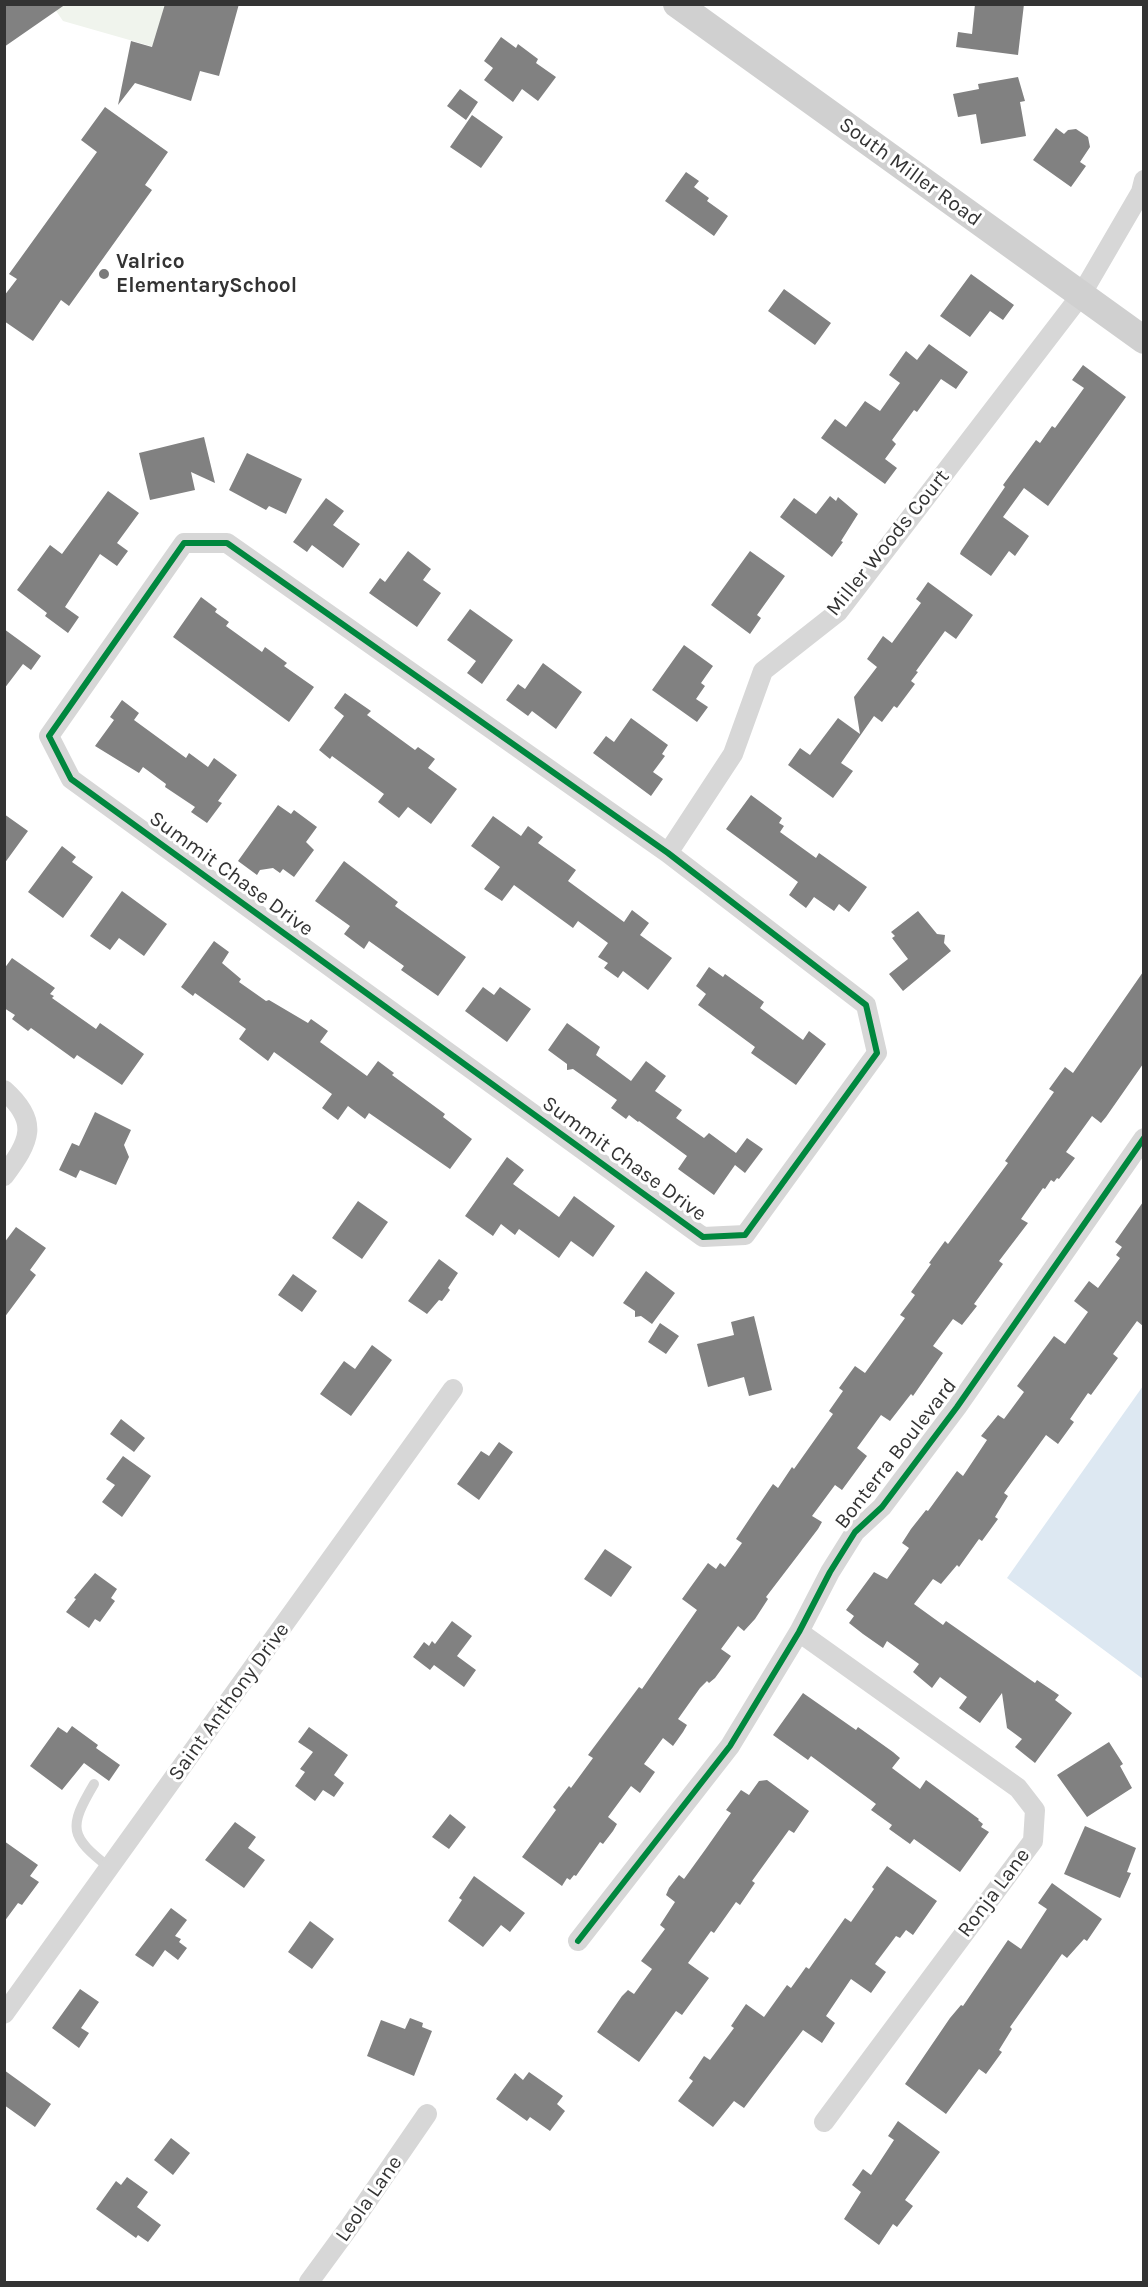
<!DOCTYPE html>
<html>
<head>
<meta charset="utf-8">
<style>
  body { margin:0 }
  #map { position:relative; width:1148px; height:2287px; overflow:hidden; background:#fff; font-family:Karla,sans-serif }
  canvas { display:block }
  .frame { position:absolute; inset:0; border:6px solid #333; pointer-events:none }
</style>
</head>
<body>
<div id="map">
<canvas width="1148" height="2287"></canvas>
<div class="frame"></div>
</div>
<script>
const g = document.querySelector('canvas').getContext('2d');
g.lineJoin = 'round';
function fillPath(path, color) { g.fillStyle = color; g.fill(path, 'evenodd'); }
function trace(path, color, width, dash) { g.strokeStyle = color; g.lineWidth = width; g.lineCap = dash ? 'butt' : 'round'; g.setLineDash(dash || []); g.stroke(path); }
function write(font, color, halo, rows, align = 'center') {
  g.font = font + ' Karla,sans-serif'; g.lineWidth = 6; g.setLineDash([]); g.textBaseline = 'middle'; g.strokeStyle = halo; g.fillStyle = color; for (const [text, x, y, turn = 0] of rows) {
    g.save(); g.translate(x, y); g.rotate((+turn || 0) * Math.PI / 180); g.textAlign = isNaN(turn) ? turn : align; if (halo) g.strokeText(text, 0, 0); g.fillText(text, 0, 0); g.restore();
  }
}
fillPath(new Path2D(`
  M 52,5 L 165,5 L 154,47 L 63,21 Z`), '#f0f4ed');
fillPath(new Path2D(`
  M 1143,1386 L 1143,1679 L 1007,1578 Z`), '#dde8f2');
fillPath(new Path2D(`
  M 4,4 L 66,4 L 4,47 Z
  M 165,4 L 239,4 L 219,76 L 200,71 L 191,101 L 135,83 L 118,105 L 131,41 L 152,47 Z
  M 975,4 L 1024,4 L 1018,55 L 956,47 L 958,32 L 972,34 Z
  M 501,37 L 516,48 L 518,44 L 538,59 L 536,63 L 556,77 L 538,101 L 522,89 L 513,102 L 484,80 L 493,68 L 484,61 Z
  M 1018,77 L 1025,101 L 1020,102 L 1026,136 L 981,144 L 976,114 L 958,117 L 953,94 L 979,89 L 978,84 Z
  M 460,89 L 478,102 L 466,120 L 447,106 Z
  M 105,107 L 168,152 L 145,185 L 152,190 L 69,306 L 61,300 L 33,341 L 4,321 L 4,296 L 17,279 L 9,274 L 97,152 L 81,140 Z
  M 472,115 L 503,137 L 481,168 L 450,147 Z
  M 1056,128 L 1064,134 L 1068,130 L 1076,129 L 1088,137 L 1090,147 L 1080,162 L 1086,166 L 1071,187 L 1033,160 Z
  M 686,172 L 699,181 L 694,187 L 709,198 L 707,201 L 728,216 L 714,236 L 665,201 Z
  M 971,274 L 1014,305 L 1003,320 L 990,311 L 970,337 L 940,316 Z
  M 784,289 L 831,323 L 815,345 L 768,311 Z
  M 929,344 L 968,372 L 956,389 L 941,379 L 917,412 L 914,410 L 892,440 L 896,444 L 885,459 L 897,468 L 885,484 L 821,438 L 835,419 L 846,427 L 865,401 L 880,411 L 900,383 L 889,375 L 906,351 L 917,360 Z
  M 1083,365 L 1126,397 L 1048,506 L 1024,488 L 1003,517 L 1029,536 L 1015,556 L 1009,551 L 991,576 L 960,554 L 961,551 L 1005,487 L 1003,485 L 1036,440 L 1040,443 L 1052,426 L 1055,428 L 1084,388 L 1072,380 Z
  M 204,437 L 215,483 L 191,472 L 195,490 L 150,500 L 139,453 Z
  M 247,453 L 302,479 L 286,514 L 269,506 L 266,510 L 229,490 Z
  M 108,491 L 139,513 L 117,543 L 128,551 L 117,566 L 100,554 L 65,607 L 79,617 L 68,633 L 45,616 L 47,613 L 17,590 L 50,545 L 62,554 Z
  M 830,496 L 836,501 L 838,497 L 858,514 L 841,541 L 843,542 L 832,557 L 780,517 L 794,498 L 816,514 Z
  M 326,498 L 344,511 L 333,525 L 360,544 L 343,568 L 312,545 L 307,552 L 293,542 Z
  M 408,551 L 431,569 L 423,580 L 441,593 L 417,627 L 369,593 L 380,578 L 385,582 Z
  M 750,551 L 785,576 L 757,615 L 761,618 L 750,634 L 711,605 Z
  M 928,582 L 973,615 L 956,639 L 945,631 L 916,671 L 918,672 L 911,681 L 915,684 L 897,708 L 894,706 L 882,722 L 874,716 L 841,763 L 853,771 L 833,798 L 788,765 L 800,748 L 810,755 L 838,718 L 860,734 L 854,697 L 877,667 L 867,659 L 883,636 L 892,643 L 921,603 L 916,599 Z
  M 201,597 L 217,609 L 215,612 L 229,622 L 226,626 L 262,652 L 265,647 L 287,663 L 284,666 L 314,687 L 289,722 L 173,637 Z
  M 470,609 L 513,640 L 482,684 L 467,673 L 476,661 L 447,640 Z
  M 4,629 L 41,656 L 31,670 L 23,664 L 4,689 Z
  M 684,645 L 713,666 L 701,683 L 705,686 L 696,699 L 708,707 L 697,722 L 652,690 Z
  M 543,663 L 582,692 L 556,729 L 532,711 L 528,716 L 506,700 L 518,684 L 525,689 Z
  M 345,693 L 371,711 L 367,715 L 415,750 L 418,747 L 435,759 L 428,768 L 457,789 L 431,824 L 408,807 L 399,818 L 378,802 L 384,794 L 332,756 L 330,759 L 319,750 L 344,716 L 334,708 Z
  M 122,700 L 139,713 L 134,720 L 186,758 L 189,753 L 208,767 L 214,758 L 237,775 L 218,801 L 222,803 L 207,823 L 191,812 L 195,807 L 165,787 L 166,784 L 143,767 L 139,773 L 95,746 L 114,720 L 110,717 Z
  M 631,718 L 668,745 L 662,754 L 665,756 L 653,772 L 663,779 L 651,796 L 593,753 L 606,736 L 614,742 Z
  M 751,795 L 782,818 L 779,823 L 784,826 L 780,832 L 816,858 L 819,853 L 867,887 L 849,912 L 839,904 L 834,911 L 814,897 L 806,908 L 789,895 L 798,882 L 726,829 Z
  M 278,805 L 291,814 L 294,810 L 317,827 L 306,842 L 314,850 L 294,877 L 283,869 L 280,873 L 273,868 L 260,870 L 257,875 L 238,861 Z
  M 4,814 L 28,831 L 4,864 Z
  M 493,816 L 521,836 L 528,826 L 543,837 L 538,843 L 576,870 L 568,881 L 624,922 L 632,910 L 649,923 L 640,935 L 672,958 L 648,990 L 623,971 L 618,978 L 604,968 L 608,963 L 598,957 L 608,943 L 578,921 L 573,928 L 514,885 L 502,901 L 484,889 L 500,867 L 471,846 Z
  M 62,846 L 76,857 L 72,862 L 93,877 L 63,918 L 28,892 Z
  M 344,861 L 398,902 L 395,906 L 466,957 L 438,996 L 401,970 L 404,966 L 369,941 L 364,949 L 344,934 L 350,926 L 315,901 Z
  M 122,891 L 167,924 L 144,956 L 119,938 L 110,950 L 90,936 Z
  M 918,911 L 937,934 L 945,935 L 944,943 L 951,951 L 903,991 L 889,974 L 908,959 L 892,938 L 895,936 L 891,932 Z
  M 214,941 L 229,952 L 222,963 L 241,979 L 239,982 L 266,1001 L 269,1000 L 308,1023 L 311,1019 L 328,1031 L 320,1042 L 367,1076 L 378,1061 L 394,1073 L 392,1075 L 445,1114 L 443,1117 L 472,1139 L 450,1169 L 369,1113 L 365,1119 L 348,1106 L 338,1120 L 322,1108 L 332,1094 L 274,1052 L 268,1061 L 239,1039 L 246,1029 L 195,993 L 193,996 L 181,987 Z
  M 12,958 L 55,988 L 50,994 L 54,996 L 52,998 L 96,1029 L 100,1023 L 144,1054 L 122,1085 L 77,1055 L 74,1059 L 31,1028 L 28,1031 L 12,1019 L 15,1015 L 4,1008 L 4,969 Z
  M 709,967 L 723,977 L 725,974 L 764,1002 L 760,1008 L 803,1040 L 809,1031 L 826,1044 L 796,1085 L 751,1053 L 755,1047 L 698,1005 L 706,994 L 696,986 Z
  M 1143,972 L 1143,1064 L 1106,1117 L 1101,1123 L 1092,1116 L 1066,1152 L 1075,1158 L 1059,1179 L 1057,1178 L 1054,1182 L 1051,1180 L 1045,1189 L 1043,1188 L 1021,1219 L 1028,1223 L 999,1261 L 1003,1264 L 974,1304 L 977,1306 L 962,1325 L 953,1319 L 933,1346 L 943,1353 L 913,1396 L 911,1394 L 890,1421 L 881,1415 L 857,1448 L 867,1456 L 842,1490 L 835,1485 L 812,1516 L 822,1522 L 818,1529 L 766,1597 L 768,1599 L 755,1619 L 744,1631 L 738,1626 L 721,1649 L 731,1656 L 715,1678 L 709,1683 L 707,1681 L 700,1688 L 678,1719 L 687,1725 L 683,1732 L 673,1746 L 663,1738 L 644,1764 L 655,1772 L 640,1793 L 631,1786 L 608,1817 L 617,1824 L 613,1831 L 603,1844 L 600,1842 L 576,1876 L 574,1875 L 570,1880 L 567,1878 L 562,1886 L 522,1857 L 556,1810 L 553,1807 L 569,1786 L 571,1788 L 593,1758 L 588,1755 L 639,1687 L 642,1689 L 697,1610 L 682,1599 L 708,1563 L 716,1569 L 720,1563 L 725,1567 L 742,1543 L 736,1539 L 758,1506 L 773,1484 L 778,1488 L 792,1467 L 794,1469 L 833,1414 L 829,1411 L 843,1391 L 839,1388 L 855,1366 L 865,1373 L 905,1318 L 900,1315 L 915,1295 L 911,1292 L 931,1264 L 929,1263 L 945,1241 L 948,1244 L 1008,1163 L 1005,1161 L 1054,1092 L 1049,1089 L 1065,1067 L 1073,1073 Z
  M 483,987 L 494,995 L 500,987 L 531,1009 L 507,1042 L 465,1011 Z
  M 567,1023 L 600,1047 L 596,1055 L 631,1081 L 646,1061 L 666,1076 L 655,1091 L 682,1110 L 676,1118 L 704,1138 L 709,1133 L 736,1153 L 747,1138 L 763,1149 L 745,1173 L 735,1165 L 714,1195 L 678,1169 L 687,1156 L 639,1121 L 638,1122 L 629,1115 L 626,1119 L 611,1108 L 617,1100 L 573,1069 L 567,1070 L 567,1064 L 548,1050 Z
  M 95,1112 L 131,1130 L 124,1145 L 129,1157 L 116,1185 L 80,1170 L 76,1178 L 59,1170 L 72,1143 L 79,1146 Z
  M 507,1157 L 524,1170 L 513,1184 L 559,1217 L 574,1196 L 615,1226 L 593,1257 L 571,1241 L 559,1258 L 519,1229 L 515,1235 L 501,1224 L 493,1236 L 465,1216 Z
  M 358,1201 L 388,1222 L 362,1259 L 332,1238 Z
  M 1143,1202 L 1143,1326 L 1137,1321 L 1113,1354 L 1118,1358 L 1091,1395 L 1088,1393 L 1070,1419 L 1074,1422 L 1058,1444 L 1046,1435 L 1004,1493 L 1008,1496 L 995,1517 L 998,1519 L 982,1541 L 979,1539 L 959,1567 L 957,1565 L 941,1584 L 933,1579 L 914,1604 L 943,1625 L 946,1621 L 1035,1683 L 1037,1680 L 1059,1695 L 1055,1700 L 1072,1713 L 1035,1763 L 1015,1747 L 1022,1739 L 1007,1728 L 1002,1693 L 980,1723 L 959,1708 L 967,1697 L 940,1677 L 932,1688 L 913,1672 L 919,1664 L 887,1641 L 883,1648 L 863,1634 L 849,1623 L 854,1616 L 846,1610 L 874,1572 L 887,1579 L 909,1548 L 902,1543 L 911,1529 L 926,1510 L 928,1511 L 957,1471 L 963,1476 L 987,1440 L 981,1436 L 998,1415 L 1004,1419 L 1024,1392 L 1017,1386 L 1054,1336 L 1065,1344 L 1088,1312 L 1074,1301 L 1089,1281 L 1098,1288 L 1120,1258 L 1116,1255 L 1122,1247 L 1115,1242 Z
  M 16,1227 L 46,1248 L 30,1270 L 36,1275 L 4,1318 L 4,1243 Z
  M 439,1259 L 458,1273 L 448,1288 L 450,1290 L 442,1301 L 439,1300 L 427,1314 L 408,1301 Z
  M 646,1271 L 675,1293 L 652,1324 L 641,1316 L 635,1317 L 635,1311 L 623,1303 Z
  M 293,1274 L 317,1291 L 302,1312 L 278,1295 Z
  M 754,1316 L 772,1390 L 749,1396 L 744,1377 L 708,1387 L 697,1344 L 734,1335 L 731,1322 Z
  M 660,1323 L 679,1336 L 666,1354 L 648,1342 Z
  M 372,1345 L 392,1360 L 351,1416 L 320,1394 L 344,1361 L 355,1369 Z
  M 121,1419 L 145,1438 L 134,1452 L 110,1434 Z
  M 499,1442 L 513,1452 L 479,1500 L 457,1484 L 481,1451 L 489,1456 Z
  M 123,1456 L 151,1476 L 122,1517 L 102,1502 L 115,1485 L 106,1479 Z
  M 605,1549 L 632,1567 L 611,1597 L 584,1579 Z
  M 95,1573 L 117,1589 L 111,1598 L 115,1601 L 100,1622 L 95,1619 L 89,1628 L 66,1612 L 76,1599 L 74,1598 Z
  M 452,1621 L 472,1636 L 457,1656 L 476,1670 L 464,1687 L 434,1665 L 430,1670 L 413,1657 L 424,1642 L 429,1646 L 432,1641 L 435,1644 Z
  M 803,1693 L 856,1730 L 858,1727 L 893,1752 L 900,1758 L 892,1768 L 920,1789 L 926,1780 L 979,1819 L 978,1820 L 983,1824 L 981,1827 L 989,1832 L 960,1872 L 914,1839 L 910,1844 L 889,1829 L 892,1825 L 871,1810 L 876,1804 L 811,1756 L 808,1760 L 773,1735 Z
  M 72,1726 L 98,1745 L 96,1748 L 120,1765 L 109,1781 L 84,1763 L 62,1790 L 30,1766 L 58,1727 L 67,1733 Z
  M 309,1727 L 348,1755 L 334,1775 L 344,1783 L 334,1797 L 323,1790 L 315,1801 L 295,1786 L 305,1772 L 300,1769 L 313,1752 L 298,1742 Z
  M 1109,1742 L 1123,1764 L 1120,1766 L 1132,1788 L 1087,1817 L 1057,1775 Z
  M 767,1780 L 809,1811 L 794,1833 L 789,1830 L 752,1881 L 755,1883 L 740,1905 L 736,1902 L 714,1933 L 711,1931 L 688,1963 L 709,1978 L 682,2015 L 676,2011 L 639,2062 L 597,2032 L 622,1996 L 628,1990 L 634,1994 L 652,1969 L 641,1961 L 665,1929 L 660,1925 L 675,1902 L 666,1895 L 669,1888 L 679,1875 L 684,1879 L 705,1850 L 731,1813 L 726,1810 L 741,1790 L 749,1795 L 759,1781 Z
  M 450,1814 L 466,1827 L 449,1849 L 432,1837 Z
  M 235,1822 L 256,1837 L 248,1848 L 265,1860 L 244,1888 L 205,1860 Z
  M 1085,1826 L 1136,1848 L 1127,1872 L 1131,1873 L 1120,1898 L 1064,1874 Z
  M 4,1841 L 38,1865 L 30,1876 L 39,1882 L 22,1905 L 18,1903 L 4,1922 Z
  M 887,1866 L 937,1901 L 913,1935 L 906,1930 L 900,1938 L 896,1936 L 875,1964 L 886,1972 L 871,1993 L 851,1979 L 826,2016 L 835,2023 L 822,2043 L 803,2030 L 744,2108 L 734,2101 L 713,2127 L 678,2101 L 693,2081 L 689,2078 L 704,2056 L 710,2060 L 734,2028 L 731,2026 L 746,2004 L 764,2017 L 787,1985 L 791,1988 L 806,1967 L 809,1969 L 845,1918 L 851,1922 L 874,1889 L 872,1887 Z
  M 474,1876 L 525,1913 L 510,1932 L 501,1925 L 483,1947 L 448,1921 L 462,1900 L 459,1898 Z
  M 1052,1883 L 1102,1919 L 1087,1941 L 1084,1939 L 1067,1958 L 1062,1954 L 1010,2027 L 1012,2029 L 999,2050 L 1002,2052 L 986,2074 L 979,2069 L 946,2114 L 905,2084 L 950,2018 L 961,2005 L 963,2006 L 1008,1940 L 1021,1949 L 1047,1909 L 1038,1903 Z
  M 171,1908 L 187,1920 L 175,1936 L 181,1939 L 179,1942 L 187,1948 L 178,1960 L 165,1950 L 153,1967 L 135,1955 Z
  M 310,1921 L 334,1939 L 312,1969 L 288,1952 Z
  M 80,1989 L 99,2002 L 81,2028 L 89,2033 L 79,2048 L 52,2028 Z
  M 410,2018 L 423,2023 L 422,2027 L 432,2031 L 414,2076 L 367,2056 L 381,2020 L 405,2029 Z
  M 4,2070 L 51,2104 L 35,2127 L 4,2105 Z
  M 529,2072 L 563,2096 L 557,2104 L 565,2111 L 550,2131 L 530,2117 L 527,2121 L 496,2099 L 515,2073 L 523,2080 Z
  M 898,2121 L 940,2152 L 905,2200 L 913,2206 L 897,2227 L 893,2224 L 879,2245 L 844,2219 L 861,2192 L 852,2185 L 863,2169 L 871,2175 L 894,2140 L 888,2136 Z
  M 171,2138 L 190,2153 L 173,2175 L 154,2160 Z
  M 127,2177 L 148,2192 L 137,2207 L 161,2225 L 148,2242 L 138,2235 L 136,2238 L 96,2209 L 116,2181 L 121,2185 Z`), '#818181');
trace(new Path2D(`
  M 94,1784 C 68,1828 69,1836 110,1868`), '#d7d7d7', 10);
trace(new Path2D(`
  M 184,543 L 227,543 L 668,853 L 866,1005 L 877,1053 L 745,1235 L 703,1237 L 71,779 L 49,736 Z
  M 668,853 L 733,754 L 763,671 L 838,612 L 1081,295 L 1141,192 L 1144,180
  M 4,1090 C 40,1122 30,1141 4,1176
  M 799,1632 L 1018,1788 L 1035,1810 L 1033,1841 L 824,2122
  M 578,1941 L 730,1746 L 799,1632 L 830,1572 L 855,1532 L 882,1507 L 957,1407 L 1144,1138
  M 4,2014 L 453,1389
  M 309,2282 L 350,2226 L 427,2114`), '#d7d7d7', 20);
trace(new Path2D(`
  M 677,4 L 1144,340`), '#d0d0d0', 28);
trace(new Path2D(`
  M 184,543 L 227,543 L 668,853 L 866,1005 L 877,1053 L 745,1235 L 703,1237 L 71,779 L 49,736 Z
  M 578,1941 L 730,1746 L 799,1632 L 830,1572 L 855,1532 L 882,1507 L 957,1407 L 1144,1138`), '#00873e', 6);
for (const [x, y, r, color] of [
  [104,274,6,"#7a7a7a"]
]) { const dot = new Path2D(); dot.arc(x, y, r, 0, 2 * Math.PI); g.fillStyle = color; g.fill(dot); trace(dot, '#fff', 2); }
write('21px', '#333', '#fff', [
  ["South Miller Road",910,172,36],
  ["Miller Woods Court",888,543,-51],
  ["Summit Chase Drive",231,874,36],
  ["Summit Chase Drive",624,1159,36],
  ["Bonterra Boulevard",896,1454,-52],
  ["Saint Anthony Drive",229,1702,-54],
  ["Ronja Lane",994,1893,-53],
  ["Leola Lane",369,2199,-55]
]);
write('bold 21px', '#333', '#fff', [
  ["Valrico",116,262],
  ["ElementarySchool",116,286]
], 'left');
</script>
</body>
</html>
